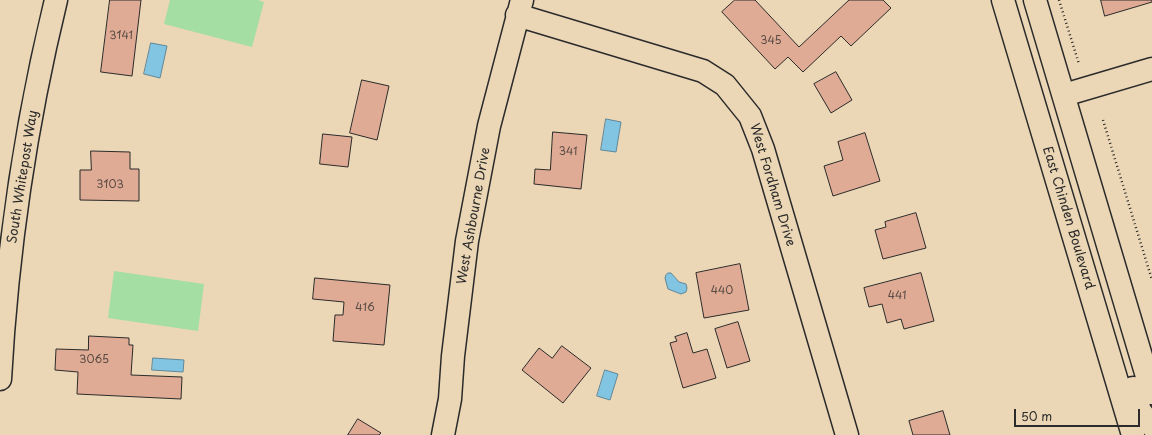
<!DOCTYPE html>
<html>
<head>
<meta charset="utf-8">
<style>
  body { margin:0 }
  #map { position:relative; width:1152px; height:435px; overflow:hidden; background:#ebd6b5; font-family:"Playpen Sans",sans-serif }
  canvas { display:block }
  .scale { position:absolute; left:1014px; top:409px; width:126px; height:18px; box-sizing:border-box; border:2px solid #2b2b2b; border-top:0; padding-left:5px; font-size:12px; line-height:14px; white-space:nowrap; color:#2b2b2b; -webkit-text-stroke:3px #ebd6b5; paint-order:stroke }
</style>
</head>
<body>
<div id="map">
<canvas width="1152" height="435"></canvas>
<div class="scale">50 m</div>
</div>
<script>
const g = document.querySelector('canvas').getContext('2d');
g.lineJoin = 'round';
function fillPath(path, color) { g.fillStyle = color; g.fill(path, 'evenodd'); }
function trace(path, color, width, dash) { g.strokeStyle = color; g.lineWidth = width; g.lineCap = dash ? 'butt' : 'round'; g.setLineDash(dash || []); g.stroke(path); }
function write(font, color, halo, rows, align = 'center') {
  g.font = font + ' "Playpen Sans",sans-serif'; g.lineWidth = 3; g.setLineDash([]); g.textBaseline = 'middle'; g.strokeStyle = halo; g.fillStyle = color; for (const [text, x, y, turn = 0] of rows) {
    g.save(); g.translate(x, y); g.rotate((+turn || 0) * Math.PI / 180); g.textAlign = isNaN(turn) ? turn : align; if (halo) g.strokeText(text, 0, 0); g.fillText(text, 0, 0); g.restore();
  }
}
fillPath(new Path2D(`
  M 170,0 L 258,0 L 264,2 L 252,47 L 164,24 Z
  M 114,271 L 204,284 L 198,331 L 108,318 Z`), '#a4dea3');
const water = new Path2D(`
  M 151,43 L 167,46 L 160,78 L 144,74 Z
  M 606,119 L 621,122 L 616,152 L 601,150 Z
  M 668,273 L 671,273 L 679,282 L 686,284 L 687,288 L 686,292 L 681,294 L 668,289 L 665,278 L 666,275 Z
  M 153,358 L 184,360 L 183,372 L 152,370 Z
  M 605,370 L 618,374 L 610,400 L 597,396 Z`);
fillPath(water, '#81c5e2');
trace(water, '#5f8799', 1);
const building = new Path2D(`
  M 110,0 L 141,0 L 132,76 L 101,72 Z
  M 735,0 L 755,0 L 799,47 L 849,0 L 883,0 L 891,8 L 851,46 L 841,36 L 803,72 L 788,57 L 775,69 L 722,12 Z
  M 1101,0 L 1152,0 L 1152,2 L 1105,16 Z
  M 836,72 L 852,100 L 831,113 L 814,84 Z
  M 362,80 L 389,86 L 377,140 L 350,133 Z
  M 553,132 L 587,135 L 581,189 L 534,184 L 535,169 L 550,170 Z
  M 865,133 L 880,181 L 833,196 L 824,166 L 843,160 L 838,142 Z
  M 323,134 L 352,137 L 348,167 L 320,164 Z
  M 91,151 L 130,152 L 130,169 L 139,169 L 139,201 L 80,200 L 80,170 L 91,170 Z
  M 916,213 L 926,248 L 883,259 L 875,230 L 886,227 L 885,222 Z
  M 740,264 L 749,310 L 704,318 L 696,273 Z
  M 921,273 L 934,321 L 904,329 L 901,319 L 887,323 L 882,304 L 869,307 L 864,288 Z
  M 315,278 L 390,285 L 384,345 L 333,341 L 335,315 L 343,315 L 344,302 L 313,299 Z
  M 738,322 L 750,361 L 727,368 L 715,329 Z
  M 687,333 L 693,353 L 707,349 L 716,378 L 683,388 L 670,343 L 677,341 L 675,337 Z
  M 89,336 L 129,338 L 129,345 L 133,345 L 131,375 L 182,377 L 181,399 L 77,394 L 78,372 L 55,370 L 56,349 L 88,350 Z
  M 562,346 L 591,368 L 563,403 L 522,370 L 539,348 L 552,358 Z
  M 943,411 L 950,435 L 913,435 L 909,421 Z
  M 358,419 L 381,433 L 379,435 L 348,435 Z`);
fillPath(building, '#e0ab94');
trace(building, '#2b2b2b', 1);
const minor = new Path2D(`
  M 517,15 L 703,71 L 725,85 L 750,116 L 763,149 L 847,435
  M 1064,95 L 1152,69
  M 0,379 C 7,252 26,123 56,0
  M 443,435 L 450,399 L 453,356 L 467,241 L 489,126 L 522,0`);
const major = new Path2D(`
  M 1003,0 L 1133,435
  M 1035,0 L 1152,393
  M 1133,388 L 1140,411 L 1152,426`);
trace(minor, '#2b2b2b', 25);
trace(major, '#2b2b2b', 25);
trace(new Path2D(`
  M 1059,0 L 1079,64
  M 1103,120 L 1152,280`), '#2b2b2b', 2.5, [1, 3]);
trace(minor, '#ebd6b5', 22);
trace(major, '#ebd6b5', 22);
write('11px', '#584b45', null, [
  ["3141",121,36],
  ["345",771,41],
  ["341",568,152],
  ["3103",110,185],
  ["440",722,291],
  ["441",897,296],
  ["416",365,308],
  ["3065",94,360]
]);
write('13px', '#2b2b2b', '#ebd6b5', [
  ["South Whitepost Way",23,177,-81],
  ["West Fordham Drive",772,185,73],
  ["West Ashbourne Drive",474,216,-80],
  ["East Chinden Boulevard",1068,218,73]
]);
</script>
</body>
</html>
